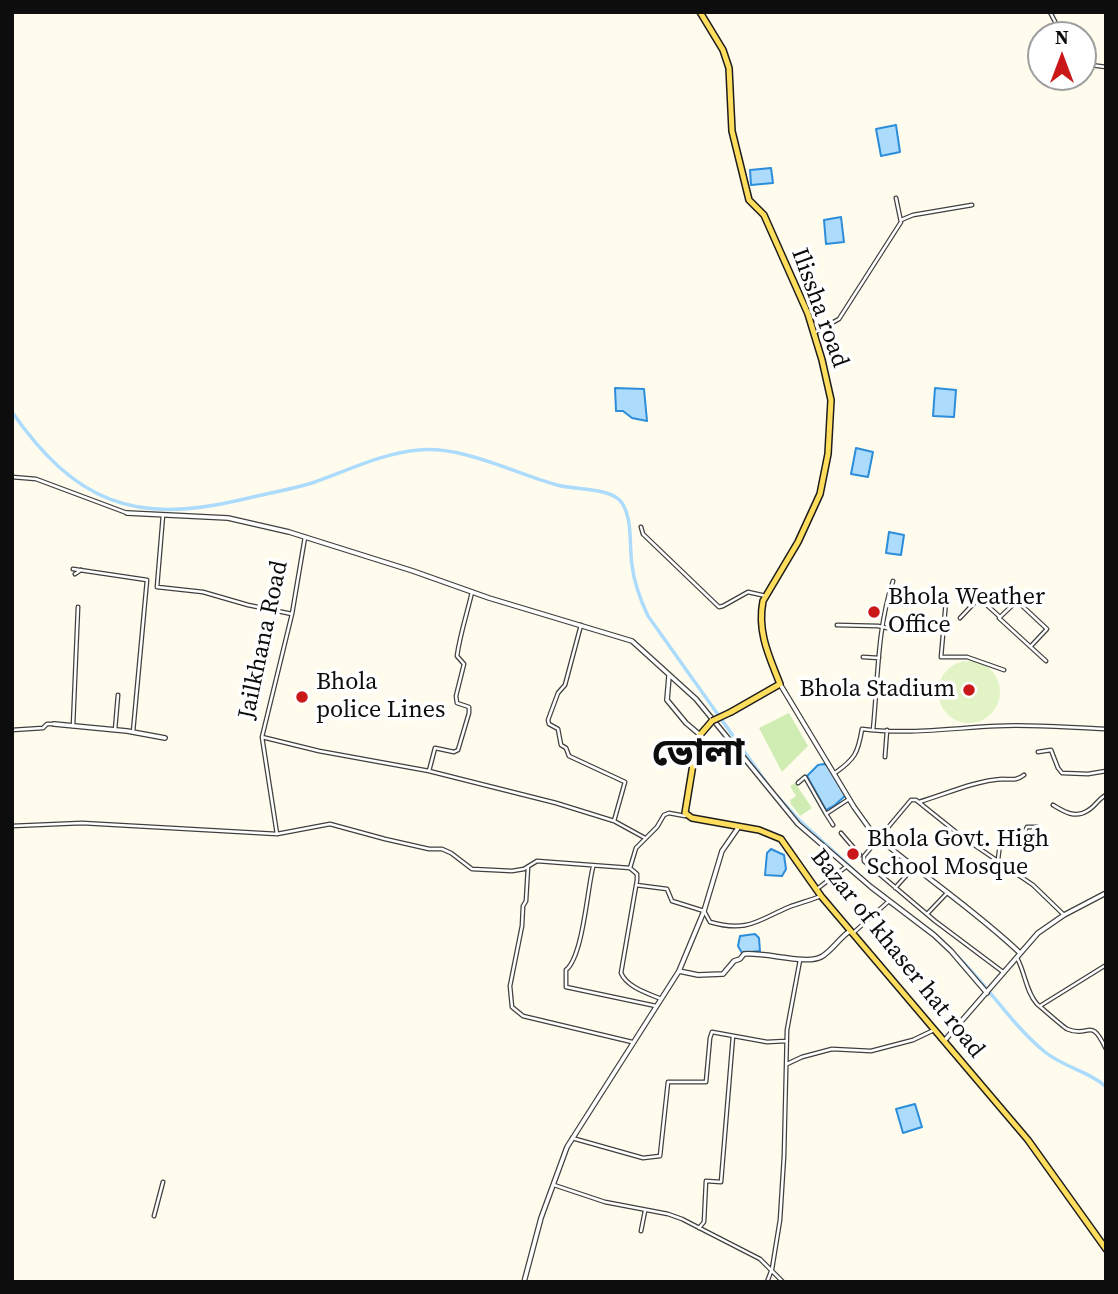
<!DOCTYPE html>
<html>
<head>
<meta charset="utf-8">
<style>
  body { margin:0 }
  #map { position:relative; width:1118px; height:1294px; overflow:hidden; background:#fffced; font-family:"Source Serif 4",serif }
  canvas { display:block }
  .frame { position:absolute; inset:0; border:14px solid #0d0d0d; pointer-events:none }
  .north { position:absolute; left:1027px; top:21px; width:70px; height:70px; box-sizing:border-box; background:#fff; border:2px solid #9e9e9e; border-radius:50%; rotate:0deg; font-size:19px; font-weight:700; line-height:28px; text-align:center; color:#0d0d0d }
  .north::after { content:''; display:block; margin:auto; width:24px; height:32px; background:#ca1819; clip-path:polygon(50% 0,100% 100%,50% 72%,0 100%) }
</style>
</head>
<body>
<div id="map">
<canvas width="1118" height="1294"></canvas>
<div class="frame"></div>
<div class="north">N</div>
</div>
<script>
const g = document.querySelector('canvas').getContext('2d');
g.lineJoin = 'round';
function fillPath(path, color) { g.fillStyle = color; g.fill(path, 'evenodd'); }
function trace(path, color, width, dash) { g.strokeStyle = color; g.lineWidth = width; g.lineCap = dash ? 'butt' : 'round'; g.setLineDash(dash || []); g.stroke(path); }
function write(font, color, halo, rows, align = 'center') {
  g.font = font + ' "Source Serif 4","Noto Sans Bengali",serif'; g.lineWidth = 7; g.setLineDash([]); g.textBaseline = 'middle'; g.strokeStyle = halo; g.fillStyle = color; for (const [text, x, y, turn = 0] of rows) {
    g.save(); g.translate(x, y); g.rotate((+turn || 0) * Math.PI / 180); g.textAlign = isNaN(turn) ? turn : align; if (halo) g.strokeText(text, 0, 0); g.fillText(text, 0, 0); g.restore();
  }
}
fillPath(new Path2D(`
  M 789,713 L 808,746 L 782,772 L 759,728 Z
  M 795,783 L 812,808 L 800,816 L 791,804 L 790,800 L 796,796 L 790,786 Z`), '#cfedb3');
fillPath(new Path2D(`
  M938 692a31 31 0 1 1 62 0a31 31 0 1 1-62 0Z`), '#e2f4c5');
const water = new Path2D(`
  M 896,125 L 900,152 L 881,156 L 876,129 Z
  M 771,168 L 773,183 L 751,185 L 750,170 Z
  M 841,217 L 844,242 L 826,244 L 824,220 Z
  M 615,388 L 644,389 L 647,421 L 632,418 L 623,411 L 616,411 Z
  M 935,388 L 956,390 L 954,417 L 933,416 Z
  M 856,448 L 873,452 L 868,477 L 851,474 Z
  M 889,532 L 904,535 L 901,555 L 886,553 Z
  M 824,764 L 829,766 L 846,795 L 835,805 L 826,810 L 807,776 L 818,765 Z
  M 771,849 L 784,855 L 786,869 L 782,876 L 765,875 L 767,853 Z
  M 755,934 L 759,938 L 760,951 L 742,953 L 738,946 L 740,936 Z
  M 915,1104 L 922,1127 L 903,1133 L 896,1109 Z`);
fillPath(water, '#acdbfc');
trace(water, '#2c8dda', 2);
trace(new Path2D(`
  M 12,412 C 75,502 134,525 240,500 C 264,494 289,490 312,483 C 347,471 382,453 419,450 C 464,446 513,473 557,485 C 573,490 612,487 622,503 C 633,520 629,546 632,565 C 634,583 640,599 648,616 L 768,785
  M 777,796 L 797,818 L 857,873
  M 957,956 C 989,987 1011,1024 1045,1052 C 1063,1067 1091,1072 1106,1087`), '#acdbfc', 3.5);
const minor = new Path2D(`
  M 1050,12 L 1062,35
  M 1083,64 L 1106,67
  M 901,220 L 913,215 L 972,205
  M 814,333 L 839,319 L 901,222 L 896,198
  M 12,477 L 36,479 L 127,513
  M 163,515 L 157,587 L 203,592 L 248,605 L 292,614
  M 641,527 L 643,534 L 719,607 L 723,606 L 748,592 L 766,596
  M 73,569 L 147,580 L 133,732
  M 75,574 L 81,570
  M 891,588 L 932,600 L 946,601 L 941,657 L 967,657 L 1004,670
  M 960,618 L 979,598 L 1000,617
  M 581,625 L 565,685 L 558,693 L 548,720 L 549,724 L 558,729 L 561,745 L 566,748 L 569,756 L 625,782 L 614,821
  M 837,625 L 878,626 L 906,632
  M 1031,646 L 1047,629 L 1017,601 L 999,618 L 1046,661
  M 863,657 L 879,658
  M 73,726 L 78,607
  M 12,730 L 43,728 L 47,724 L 53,724
  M 115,730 L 118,695
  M 873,730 C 878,681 877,628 893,581
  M 262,737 L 319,751 L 429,771 L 556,803 L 614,821 L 645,838
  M 1038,752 L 1051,750 L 1058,768 L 1062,773 L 1088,774 L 1106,771
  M 885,757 L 887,730
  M 429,771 L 435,748 L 454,752 L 458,750 L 469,713 L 469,707 L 457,703 L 456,696 L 464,664 L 457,656 C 460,634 467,614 472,592
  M 835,773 C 855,759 858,753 862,729 C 906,735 953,728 997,726 C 1034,724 1070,728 1106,729
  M 798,783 L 805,777 L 826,814 L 849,799
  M 919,802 C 946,794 974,781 1002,779 C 1012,779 1016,781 1024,775
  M 1053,805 C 1063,811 1075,819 1087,811 C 1095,807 1098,799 1106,795
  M 826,814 L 833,825
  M 12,826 L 82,823 L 277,834 L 330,824 L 385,839 L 429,849 L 442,849 L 451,853 L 472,869 L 512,871 L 524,869 L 537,861 L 630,868 L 636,848 L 657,827 L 664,815 L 669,813 L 685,816
  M 841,833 L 860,855
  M 277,834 L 262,737 L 292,614 L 305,537
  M 998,860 L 1001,835 L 1025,831 L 1027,827 L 1038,827
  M 528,867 L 526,901 L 523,906 L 522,926 L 510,986 L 512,1007 L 523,1016 L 632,1042
  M 593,867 C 587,891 583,956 566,970 L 566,987 L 656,1006
  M 630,868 L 637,874 L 637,880 L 621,973 C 627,987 647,993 661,999
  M 636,885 L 667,889 L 672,901 L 704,911 L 710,922 C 748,933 758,920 789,907 C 800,903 811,900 821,896
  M 895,888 L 914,867
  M 817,889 L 847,866
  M 927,914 L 947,893
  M 852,934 L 889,901
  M 1017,958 C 1025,972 1026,992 1037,1004 C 1042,1008 1062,1026 1067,1029 C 1090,1039 1090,1015 1106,1049
  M 1003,972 L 935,921 L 864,861 L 864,856 L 911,800 L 916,800 L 961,836 L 1033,885 L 1064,915
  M 1040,1006 L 1106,965
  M 787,1064 L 802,1057 L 832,1049 L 871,1051 L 913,1040 L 934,1030
  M 572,1138 L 643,1158 L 660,1156 L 668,1082 L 706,1082 L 710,1038 L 712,1032 L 767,1042 L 786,1041
  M 554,1185 L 605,1202 L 668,1214 L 682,1219 L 760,1259 L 783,1282
  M 154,1216 L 163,1182
  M 699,1228 L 704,1222 L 706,1181 L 721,1182 L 733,1036
  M 641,1231 L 645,1211
  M 767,1282 L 772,1269 L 780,1220 L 784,1156 L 787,1030 L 800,960`);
const tertiary = new Path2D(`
  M 127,513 L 228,518 L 289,532 L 413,571 L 489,598 L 632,641 L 696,699 L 798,824 L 871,887 L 934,935 L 951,951 L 987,993
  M 669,676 L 667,700 L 686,723 L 699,734
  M 780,684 L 854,807 L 882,846 L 888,846 C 932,882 979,914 1020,953
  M 54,724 L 127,731 L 165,738
  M 679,971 L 698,975 L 723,974 L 734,961 L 740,959 L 744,954 C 766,952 806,965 821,957 C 832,951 839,938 850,931
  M 945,1040 L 1038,933 L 1064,915 L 1106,893
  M 524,1282 L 541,1218 L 567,1147 L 679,971 L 704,911 L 722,851 L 738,828`);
const primary = new Path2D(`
  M 700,12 L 723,50 L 729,68 L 732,131 L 749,200 L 764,215 L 808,314 L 822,360 L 831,400 L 828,454 L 820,494 L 798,542 L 763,601 C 757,632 769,656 780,684 L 731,712
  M 712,721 L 700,735 L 696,746 L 685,813 L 692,818 L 759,830 L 781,839 L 821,896 L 1028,1140 L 1106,1249`);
trace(minor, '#404040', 5);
trace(tertiary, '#404040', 6);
trace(primary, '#1e1e1e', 8);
trace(minor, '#fff', 2.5);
trace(tertiary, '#fff', 3.5);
trace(primary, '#ffde5d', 5);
const primaryBridge = new Path2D(`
  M 712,721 L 731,712`);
trace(primaryBridge, '#1e1e1e', 8, []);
trace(primaryBridge, '#ffde5d', 5);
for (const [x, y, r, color] of [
  [874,612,7,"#ca1819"],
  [969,690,7,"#ca1819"],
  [302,697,7,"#ca1819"],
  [853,854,7,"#ca1819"]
]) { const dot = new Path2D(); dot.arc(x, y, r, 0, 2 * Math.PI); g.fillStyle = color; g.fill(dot); trace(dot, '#fff', 2.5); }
write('24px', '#0d0d0d', '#fff', [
  ["Ilissha road",819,308,70],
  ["Jailkhana Road",264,640,-78],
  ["Bazar of khaser hat road",897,954,51]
]);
write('24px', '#0d0d0d', '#fff', [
  ["Bhola Weather",888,598],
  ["Office",888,626],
  ["Bhola",316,683],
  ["police Lines",316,711],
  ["Bhola Stadium",955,690,"right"],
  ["Bhola Govt. High",867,840],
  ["School Mosque",867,868]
], 'left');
write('bold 38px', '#0d0d0d', '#fff', [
  ["ভোলা",698,755]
]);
</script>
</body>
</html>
